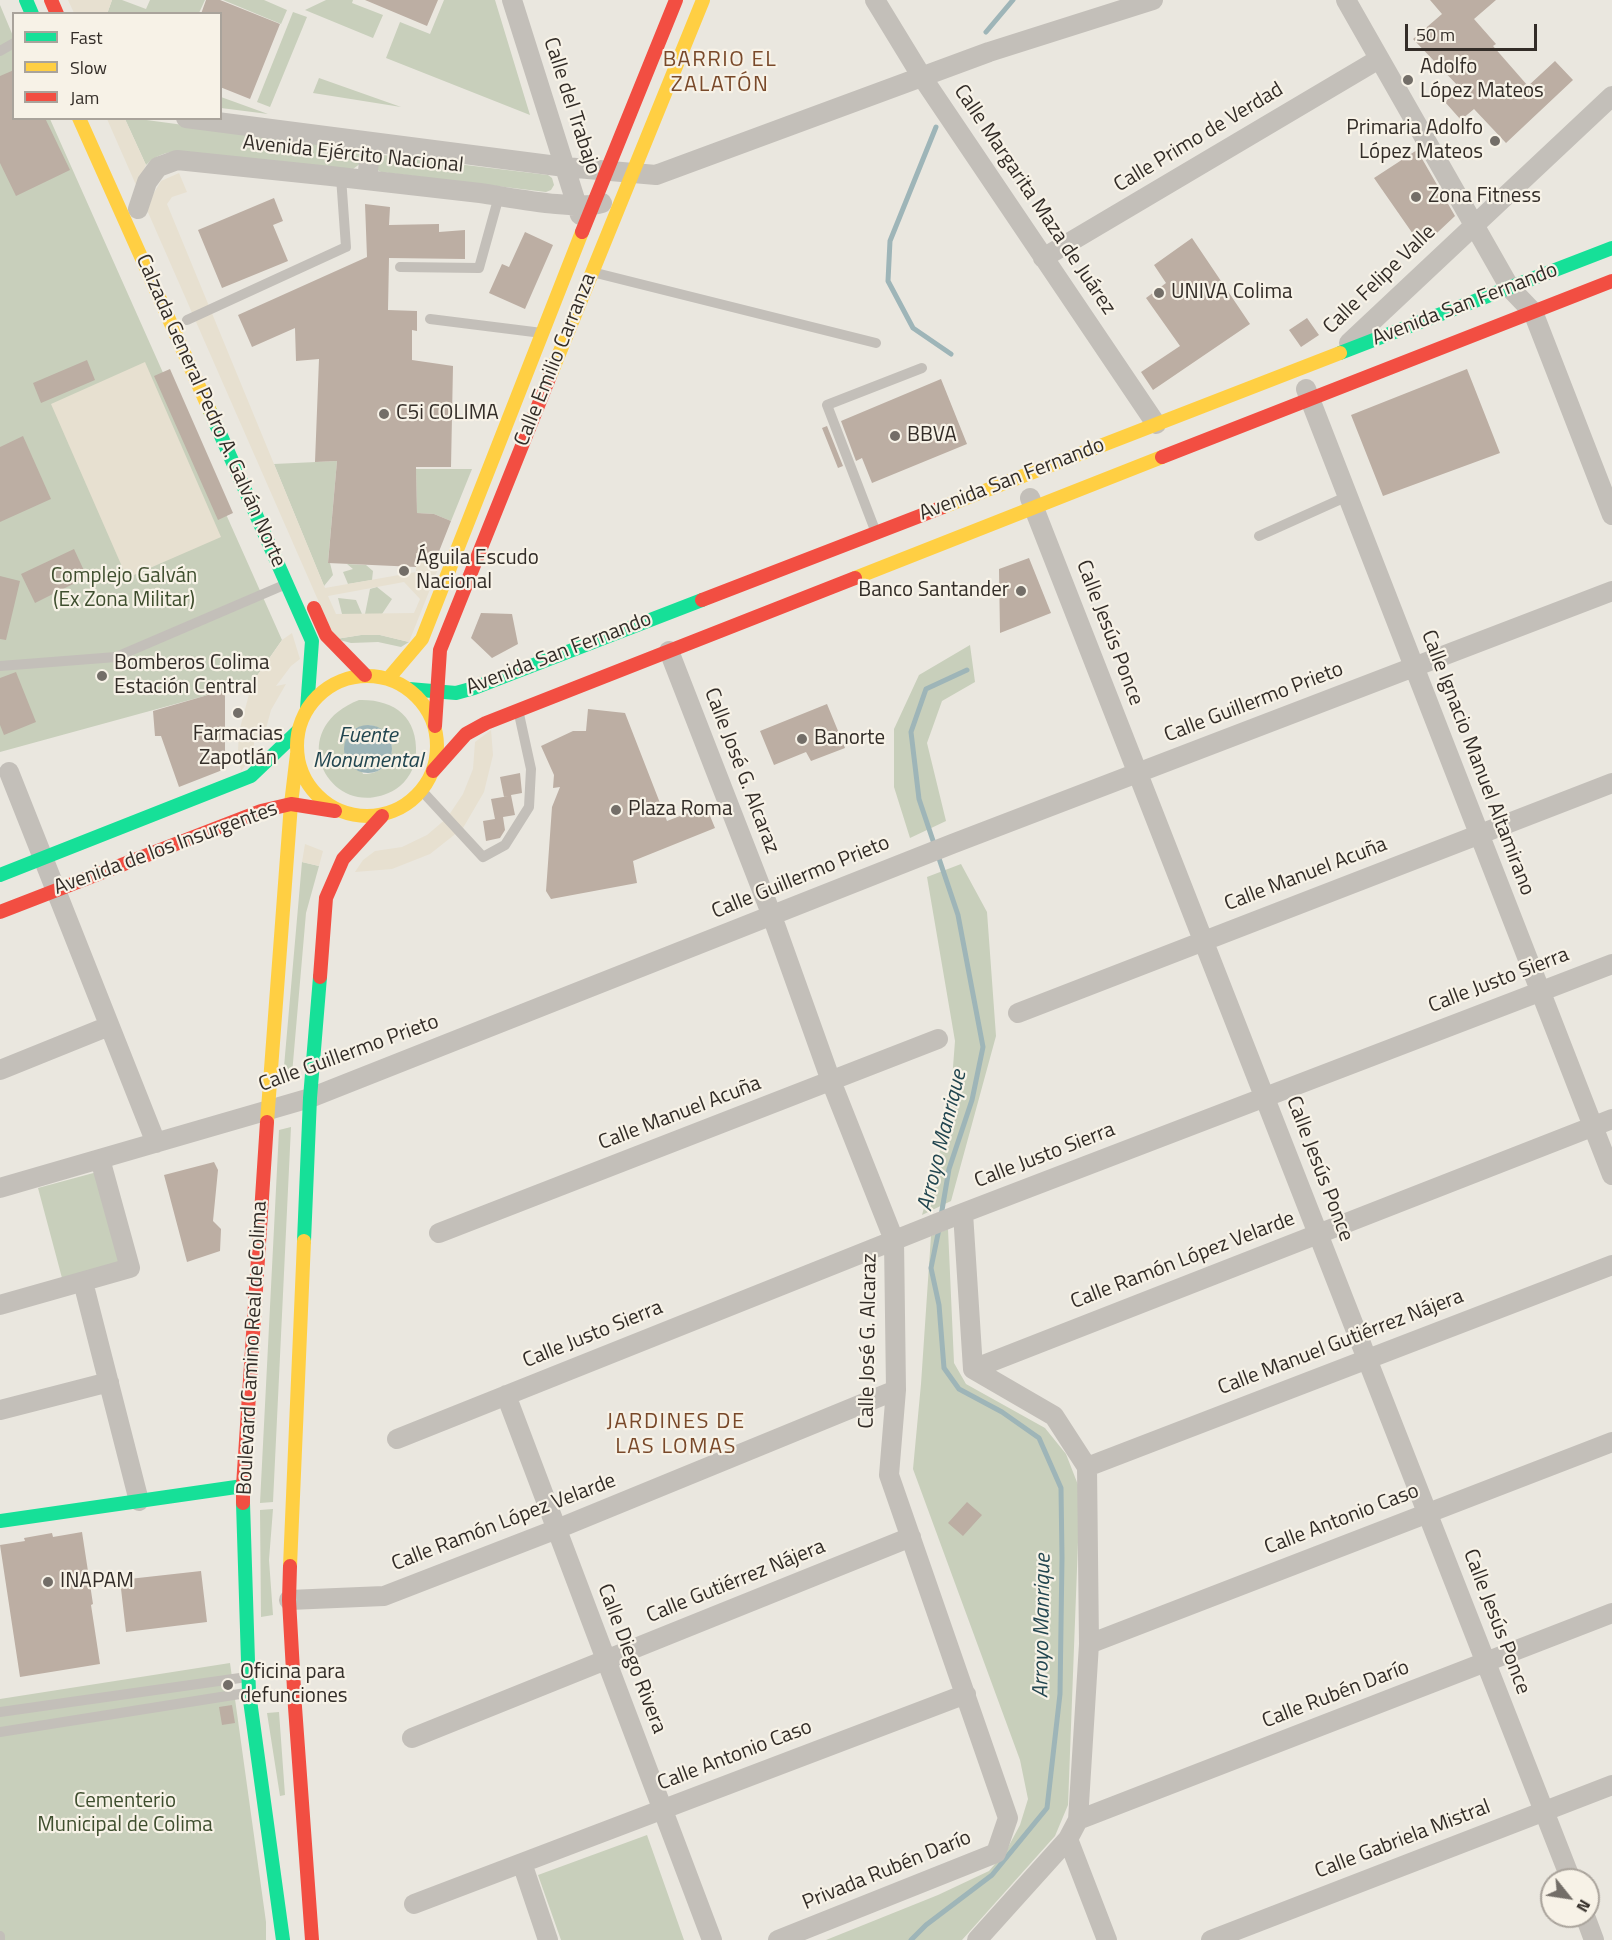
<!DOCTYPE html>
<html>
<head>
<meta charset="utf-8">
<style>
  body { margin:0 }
  #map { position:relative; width:1612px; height:1940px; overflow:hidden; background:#eae7df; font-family:"Titillium Web",sans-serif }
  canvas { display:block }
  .legend { position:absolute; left:12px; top:12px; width:210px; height:108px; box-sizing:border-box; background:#f7f2e7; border:2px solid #a9a39b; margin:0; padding:8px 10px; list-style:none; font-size:18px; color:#332d28 }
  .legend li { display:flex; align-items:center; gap:12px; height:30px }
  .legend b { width:30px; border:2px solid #a9a39b }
  .north { position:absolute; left:1540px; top:1868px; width:60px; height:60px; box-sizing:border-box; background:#f7f2e7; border:2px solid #a9a39b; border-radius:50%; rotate:120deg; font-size:16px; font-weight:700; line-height:24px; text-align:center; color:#332d28 }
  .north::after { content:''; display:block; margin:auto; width:21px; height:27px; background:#736e68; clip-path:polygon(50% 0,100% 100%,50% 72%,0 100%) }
  .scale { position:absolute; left:1405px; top:24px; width:132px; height:27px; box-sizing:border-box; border:3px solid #332d28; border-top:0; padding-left:8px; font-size:18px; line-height:21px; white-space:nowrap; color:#332d28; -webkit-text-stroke:4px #f7f2e7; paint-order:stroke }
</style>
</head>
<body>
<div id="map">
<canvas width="1612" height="1940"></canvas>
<ul class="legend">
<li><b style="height:8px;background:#16e098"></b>Fast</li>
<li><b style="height:8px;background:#ffcf43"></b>Slow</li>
<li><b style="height:8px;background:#f24e42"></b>Jam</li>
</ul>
<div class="north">N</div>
<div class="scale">50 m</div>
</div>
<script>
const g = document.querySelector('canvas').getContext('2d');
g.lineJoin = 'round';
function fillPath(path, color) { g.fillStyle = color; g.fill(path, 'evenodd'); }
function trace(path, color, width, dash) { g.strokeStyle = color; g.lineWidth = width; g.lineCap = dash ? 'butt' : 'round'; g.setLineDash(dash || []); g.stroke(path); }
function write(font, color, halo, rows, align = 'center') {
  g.font = font + ' "Titillium Web",sans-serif'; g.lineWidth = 4.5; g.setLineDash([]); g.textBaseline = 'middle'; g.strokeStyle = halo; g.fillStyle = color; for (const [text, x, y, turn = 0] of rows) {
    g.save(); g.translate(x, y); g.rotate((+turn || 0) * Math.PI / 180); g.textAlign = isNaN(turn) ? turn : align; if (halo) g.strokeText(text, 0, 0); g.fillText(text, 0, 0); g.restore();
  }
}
fillPath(new Path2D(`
  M 112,0 L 122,0 L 146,9 L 150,0 L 205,0 L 199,13 L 107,14 Z
  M 223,0 L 264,0 L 287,10 L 281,24 Z
  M 326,0 L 353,0 L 352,3 L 383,15 L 373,38 L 305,10 Z
  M 444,0 L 495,0 L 530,115 L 386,58 L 400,22 L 430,34 Z
  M 0,5 L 13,36 L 14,118 L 50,119 L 282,640 L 252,683 L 0,752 Z
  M 293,12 L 307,17 L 270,107 L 257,102 Z
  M 319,78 L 401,107 L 313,93 Z
  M 221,97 L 268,114 L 221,108 Z
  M 125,119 L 139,119 L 355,148 L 360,153 L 361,163 L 353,169 L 180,151 C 166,152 156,155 146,165 Z
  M 383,155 L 548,175 L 552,178 L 554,185 L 551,190 L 546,192 L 381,172 L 377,170 L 376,158 Z
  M 337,461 L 328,562 L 330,563 L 333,575 L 324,586 L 274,464 Z
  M 416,469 L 472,469 L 451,521 L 434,514 L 417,513 Z
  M 347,564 L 366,565 L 373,571 L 372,580 L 348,584 L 343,572 L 353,569 Z
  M 377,587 L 392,599 L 382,614 L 365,614 L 370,589 Z
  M 338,598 L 356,600 L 362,614 L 342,614 Z
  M 361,635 L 380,635 L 409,642 L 401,647 L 378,642 L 351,643 L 336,639 Z
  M 970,645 L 975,682 L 942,701 L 927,743 L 946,821 L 910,838 L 894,787 L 894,729 L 919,675 Z
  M 359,700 C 394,699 418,717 416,754 C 416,767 407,782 396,789 C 333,827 279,731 359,700 ZM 370,725 C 404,733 396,775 363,774 L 349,734 L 355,728 Z
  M 302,862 L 319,866 L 306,913 L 292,1074 L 283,1078 Z
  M 961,864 L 987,912 L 996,1036 L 951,1201 L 922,1215 L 949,1119 L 955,1041 L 927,877 Z
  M 291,1127 L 273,1502 L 260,1503 L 279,1130 Z
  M 97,1172 L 121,1261 L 62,1278 L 38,1188 Z
  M 948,1229 L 954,1363 L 966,1384 L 1045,1428 L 1066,1454 L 1080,1490 L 1068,1805 L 1055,1836 L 962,1940 L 826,1940 L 938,1895 L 989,1871 L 1006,1851 L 1020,1825 L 1028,1799 L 1020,1760 L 913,1469 L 921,1384 L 931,1236 Z
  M 273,1509 L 269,1560 L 273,1615 L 261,1617 L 260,1510 Z
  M 230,1663 L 266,1922 L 266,1940 L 0,1940 L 0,1699 Z
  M 279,1712 L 285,1795 L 280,1796 L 267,1713 Z
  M 647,1835 L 684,1940 L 561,1940 L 538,1875 Z`), '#c8cfbb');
fillPath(new Path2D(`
  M 68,0 L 112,0 L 107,14 L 74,13 Z
  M 107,119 L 125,119 L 146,165 L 136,185 Z
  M 179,173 L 187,192 L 172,197 L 167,204 L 325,588 L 416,572 L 416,553 L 444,554 L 409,642 L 380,635 L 361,635 L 336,639 L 332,632 L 147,210 L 152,196 L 161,181 ZM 404,582 L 420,599 L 414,613 L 336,614 L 328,596 Z
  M 145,362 L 221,537 L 127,578 L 51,404 Z
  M 292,633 L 300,659 L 291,666 L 276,686 L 286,684 L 271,710 L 263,740 L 254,742 L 254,755 L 241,771 L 238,751 L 239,732 L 252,683 L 282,640 Z
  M 491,730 L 493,755 L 484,792 L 463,828 L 430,854 L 392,869 L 355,872 L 363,860 L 375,851 L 402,847 L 427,835 L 447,818 L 463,794 L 473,769 L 475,742 Z
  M 305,844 L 323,851 L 319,866 L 302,862 Z`), '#e7e0d0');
fillPath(new Path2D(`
  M344 749a24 24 0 1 1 48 0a24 24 0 1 1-48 0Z`), '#9eb5b8');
trace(new Path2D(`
  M 986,32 L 1013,0
  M 936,127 L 890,241 L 888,281 L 913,328 L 951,354
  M 941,1216 L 949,1169 L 972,1100 L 983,1047 L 958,915 L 919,799 L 911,732 L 926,689 L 967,670
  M 911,1940 L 926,1925 L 992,1875 L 1047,1808 L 1060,1694 L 1062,1558 L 1061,1488 L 1039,1438 L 1002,1412 L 959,1389 L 944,1368 L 939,1305 L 931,1268 L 939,1229`), '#9eb5b8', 5);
fillPath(new Path2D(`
  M 206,0 L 220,0 L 280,24 L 250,99 L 220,87 L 220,14 L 201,14 Z
  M 365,0 L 438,0 L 427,26 Z
  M 1430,0 L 1496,0 L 1474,19 L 1496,44 L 1493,46 L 1528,86 L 1555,61 L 1573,80 L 1506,143 L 1474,109 L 1461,120 L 1445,102 L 1460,88 L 1413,39 L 1442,14 Z
  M 14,70 L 14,118 L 45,118 L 70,170 L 16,196 L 0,163 L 0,76 Z
  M 1417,150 L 1455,216 L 1422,247 L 1374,178 Z
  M 274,198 L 283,221 L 273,225 L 288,261 L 222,288 L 198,230 Z
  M 365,204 L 390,207 L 389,225 L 439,224 L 439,232 L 465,230 L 465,259 L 389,258 L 388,310 L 417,311 L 417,331 L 412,330 L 412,360 L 453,366 L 451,467 L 416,467 L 417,513 L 434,514 L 451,521 L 438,554 L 416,553 L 416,567 L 328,563 L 337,461 L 315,462 L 319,359 L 296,361 L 295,328 L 252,347 L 238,315 L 367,257 Z
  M 525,232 L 553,245 L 525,309 L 489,293 L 502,264 L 509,267 Z
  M 1192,238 L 1250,324 L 1153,390 L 1141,372 L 1180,346 L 1146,298 L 1166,283 L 1154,265 Z
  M 1307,318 L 1319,335 L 1301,347 L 1289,330 Z
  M 87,360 L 95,380 L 41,403 L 33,383 Z
  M 170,369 L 233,513 L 218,520 L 154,376 Z
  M 1467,369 L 1500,453 L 1383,496 L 1351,415 Z
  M 941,379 L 967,444 L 872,483 L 862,458 L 856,461 L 841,421 Z
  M 827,426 L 843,466 L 838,468 L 822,428 Z
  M 23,436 L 51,499 L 0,522 L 0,447 Z
  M 74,549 L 87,577 L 35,603 L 21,574 Z
  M 1029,558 L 1051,613 L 1000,633 L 999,569 Z
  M 0,576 L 20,581 L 6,640 L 0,639 Z
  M 481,613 L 512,614 L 518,644 L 492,658 L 471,638 Z
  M 16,672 L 36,722 L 4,735 L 0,725 L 0,678 Z
  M 225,690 L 225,769 L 179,787 L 161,736 L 155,736 L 153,711 Z
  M 827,704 L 845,748 L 811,761 L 806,752 L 774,765 L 760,731 Z
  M 588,709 L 625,713 L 667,821 L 706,806 L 715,828 L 633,861 L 637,883 L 551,899 L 546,891 L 552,807 L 560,787 L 553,788 L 554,775 L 541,746 L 573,731 L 586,731 Z
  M 520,773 L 522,793 L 511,795 L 515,815 L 503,817 L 505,830 L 500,838 L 486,841 L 483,821 L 495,819 L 491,799 L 509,796 L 504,797 L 500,777 Z
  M 214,1162 L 218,1170 L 213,1221 L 221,1229 L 220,1251 L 187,1262 L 164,1175 Z
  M 967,1502 L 982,1515 L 963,1536 L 948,1523 Z
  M 82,1532 L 93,1604 L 91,1605 L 100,1664 L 20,1677 L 0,1545 L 25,1541 L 24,1538 L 52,1533 L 53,1537 Z
  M 201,1571 L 207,1622 L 126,1632 L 120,1580 Z
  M 232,1705 L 235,1723 L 222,1725 L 219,1707 Z`), '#bcaea3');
trace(new Path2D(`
  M 0,51 L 14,43
  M 400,267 L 479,268 L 499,196
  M 592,272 L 876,343
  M 430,319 L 542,333
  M 187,320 L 346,247 L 341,177
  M 875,530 L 827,405 L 922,368
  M 1259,536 L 1348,496
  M 0,666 L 116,657 L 284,585
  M 422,791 L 483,857 L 505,845 L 529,807 L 531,769 L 519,714
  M 0,1712 L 247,1677
  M 0,1732 L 246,1693
  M 0,1936 L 0,1940`), '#c3bfb9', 10);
trace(new Path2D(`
  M 512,0 L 580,215
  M 875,0 L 922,77 L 1156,424
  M 1346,0 L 1510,288 L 1533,312 L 1612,515
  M 186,118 L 565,167 L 656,175 L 989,52 L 1153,0
  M 367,180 L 371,143
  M 138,209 L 147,182 L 158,167 L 177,160 C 278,170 379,181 480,193 C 509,197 577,211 602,203
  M 1043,258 L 1379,59
  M 1349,343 L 1612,96
  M 1306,389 L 1612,1175
  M 1030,498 L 1571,1880
  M 669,651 L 772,916 L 831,1081 L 894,1240 L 896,1390 L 889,1475 L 1008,1818 L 996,1853 L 778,1940
  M 9,772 L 156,1143
  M 1018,1013 L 1612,783
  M 0,1070 L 109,1026
  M 0,1188 L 310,1098 L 952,844 L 1612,591
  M 963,1213 L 973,1369 L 1054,1416 L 1087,1467 L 1089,1644 L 1078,1820 L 1068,1839 L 977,1940
  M 439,1233 L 938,1039
  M 83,1282 L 139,1501
  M 0,1305 L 130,1268 L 100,1159
  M 973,1369 L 1612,1119
  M 506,1395 L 712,1940
  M 0,1410 L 109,1382
  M 397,1439 L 955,1216 L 1612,964
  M 1087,1467 L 1612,1265
  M 289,1600 L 384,1596 L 557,1529 L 896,1390
  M 1089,1644 L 1612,1442
  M 412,1738 L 911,1537
  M 1078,1820 L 1612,1613
  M 1068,1839 L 1107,1940
  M 522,1863 L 548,1940
  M 414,1904 L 966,1694
  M 1585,1916 L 1594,1940
  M 1211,1940 L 1612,1785`), '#c3bfb9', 20);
trace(new Path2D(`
  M 26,0 L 32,14
  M 1340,353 L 1612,248
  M 210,411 L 312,641 L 307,709
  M 409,689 L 456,693 L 474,688 L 702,600
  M 0,875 L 251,776 L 298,731
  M 304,1241 L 310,1098 L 320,977
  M 243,1503 L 249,1693 L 283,1940
  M 0,1521 L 243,1486`), '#16e098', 14);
trace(new Path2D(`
  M 79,118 L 210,411
  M 550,376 L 703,0
  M 943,507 L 1340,353
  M 855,578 L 1162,457
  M297 746a70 70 0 1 1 140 0a70 70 0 1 1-140 0Z
  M 388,679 L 422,639 L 582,232
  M 267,1122 L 291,804 L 297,754
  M 290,1566 L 304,1241`), '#ffcf43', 14);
trace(new Path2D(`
  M 51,0 L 57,14
  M 582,232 L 676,0
  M 1162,457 L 1612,281
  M 702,600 L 943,507
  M 314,608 L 326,635 L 365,675
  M 435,726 L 440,650 L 550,376
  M 433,771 L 466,734 L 486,723 L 855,578
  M 0,912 L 261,811 L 291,804 L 335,811
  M 320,977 L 326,898 L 343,859 L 382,816
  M 243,1503 L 243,1486 L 267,1122
  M 290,1566 L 289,1600 L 295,1707 L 312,1940`), '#f24e42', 14);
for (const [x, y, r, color] of [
  [1408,80,6,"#736e68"],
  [1495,141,6,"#736e68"],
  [1416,197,6,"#736e68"],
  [1159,293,6,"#736e68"],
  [384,414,6,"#736e68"],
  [895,436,6,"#736e68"],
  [404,571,6,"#736e68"],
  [1021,591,6,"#736e68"],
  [102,676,6,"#736e68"],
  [238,713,6,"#736e68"],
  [802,739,6,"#736e68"],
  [616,810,6,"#736e68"],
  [48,1582,6,"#736e68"],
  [228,1685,6,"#736e68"]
]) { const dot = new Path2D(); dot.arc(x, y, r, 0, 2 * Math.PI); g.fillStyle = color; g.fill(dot); trace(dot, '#f7f2e7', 2); }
write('21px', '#332d28', '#f7f2e7', [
  ["Adolfo",1420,68],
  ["López Mateos",1420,92],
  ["Primaria Adolfo",1483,129,"right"],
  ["López Mateos",1483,153,"right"],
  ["Zona Fitness",1428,197],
  ["UNIVA Colima",1171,293],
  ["C5i COLIMA",396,414],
  ["BBVA",907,436],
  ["Águila Escudo",416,559],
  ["Nacional",416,583],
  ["Banco Santander",1009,591,"right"],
  ["Bomberos Colima",114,664],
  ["Estación Central",114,688],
  ["Farmacias",238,735,"center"],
  ["Zapotlán",238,759,"center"],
  ["Banorte",814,739],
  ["Plaza Roma",628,810],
  ["INAPAM",60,1582],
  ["Oficina para",240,1673],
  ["defunciones",240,1697]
], 'left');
write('21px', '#332d28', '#f7f2e7', [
  ["Calle del Trabajo",571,106,72],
  ["Calle Primo de Verdad",1199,138,-31],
  ["Avenida Ejército Nacional",353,155,6],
  ["Calle Margarita Maza de Juárez",1034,200,56],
  ["Calle Felipe Valle",1380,280,-44],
  ["Avenida San Fernando",1465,305,-21],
  ["Calle Emilio Carranza",556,360,-68],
  ["Calzada General Pedro A. Galván Norte",210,411,66],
  ["Avenida San Fernando",1012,480,-21],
  ["Calle Jesús Ponce",1109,633,69],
  ["Avenida San Fernando",559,654,-21],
  ["Calle Guillermo Prieto",1254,703,-21],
  ["Calle Ignacio Manuel Altamirano",1477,763,69],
  ["Calle José G. Alcaraz",741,771,69],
  ["Avenida de los Insurgentes",166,849,-20],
  ["Calle Manuel Acuña",1306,875,-21],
  ["Calle Guillermo Prieto",801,878,-22],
  ["Calle Justo Sierra",1499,981,-21],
  ["Calle Guillermo Prieto",349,1054,-20],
  ["Calle Manuel Acuña",680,1114,-21],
  ["Calle Justo Sierra",1045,1156,-21],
  ["Calle Jesús Ponce",1319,1169,69],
  ["Calle Ramón López Velarde",1183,1261,-21],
  ["Calle Justo Sierra",593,1335,-22],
  ["Calle José G. Alcaraz",869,1341,-89],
  ["Calle Manuel Gutiérrez Nájera",1341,1343,-21],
  ["Boulevard Camino Real de Colima",253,1348,-87],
  ["Calle Antonio Caso",1342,1520,-21],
  ["Calle Ramón López Velarde",504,1523,-21],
  ["Calle Gutiérrez Nájera",736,1582,-22],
  ["Calle Jesús Ponce",1496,1622,69],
  ["Calle Diego Rivera",631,1659,69],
  ["Calle Rubén Darío",1336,1695,-21],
  ["Calle Antonio Caso",735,1756,-21],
  ["Calle Gabriela Mistral",1403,1840,-21],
  ["Privada Rubén Darío",887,1871,-22]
]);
write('21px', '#3e4e2e', '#f7f2e7', [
  ["Complejo Galván",124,577],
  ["(Ex Zona Militar)",124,601],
  ["Cementerio",125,1802],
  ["Municipal de Colima",125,1826]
]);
g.letterSpacing = '1.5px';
write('22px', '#79492a', '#f7f2e7', [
  ["BARRIO EL",720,61],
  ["ZALATÓN",720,86],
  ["JARDINES DE",676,1423],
  ["LAS LOMAS",676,1448]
]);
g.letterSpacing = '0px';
write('italic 22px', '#224650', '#f7f2e7', [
  ["Fuente",368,737],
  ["Monumental",368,762],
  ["Arroyo Manrique",943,1141,-76],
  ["Arroyo Manrique",1043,1626,-89]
]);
</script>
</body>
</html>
